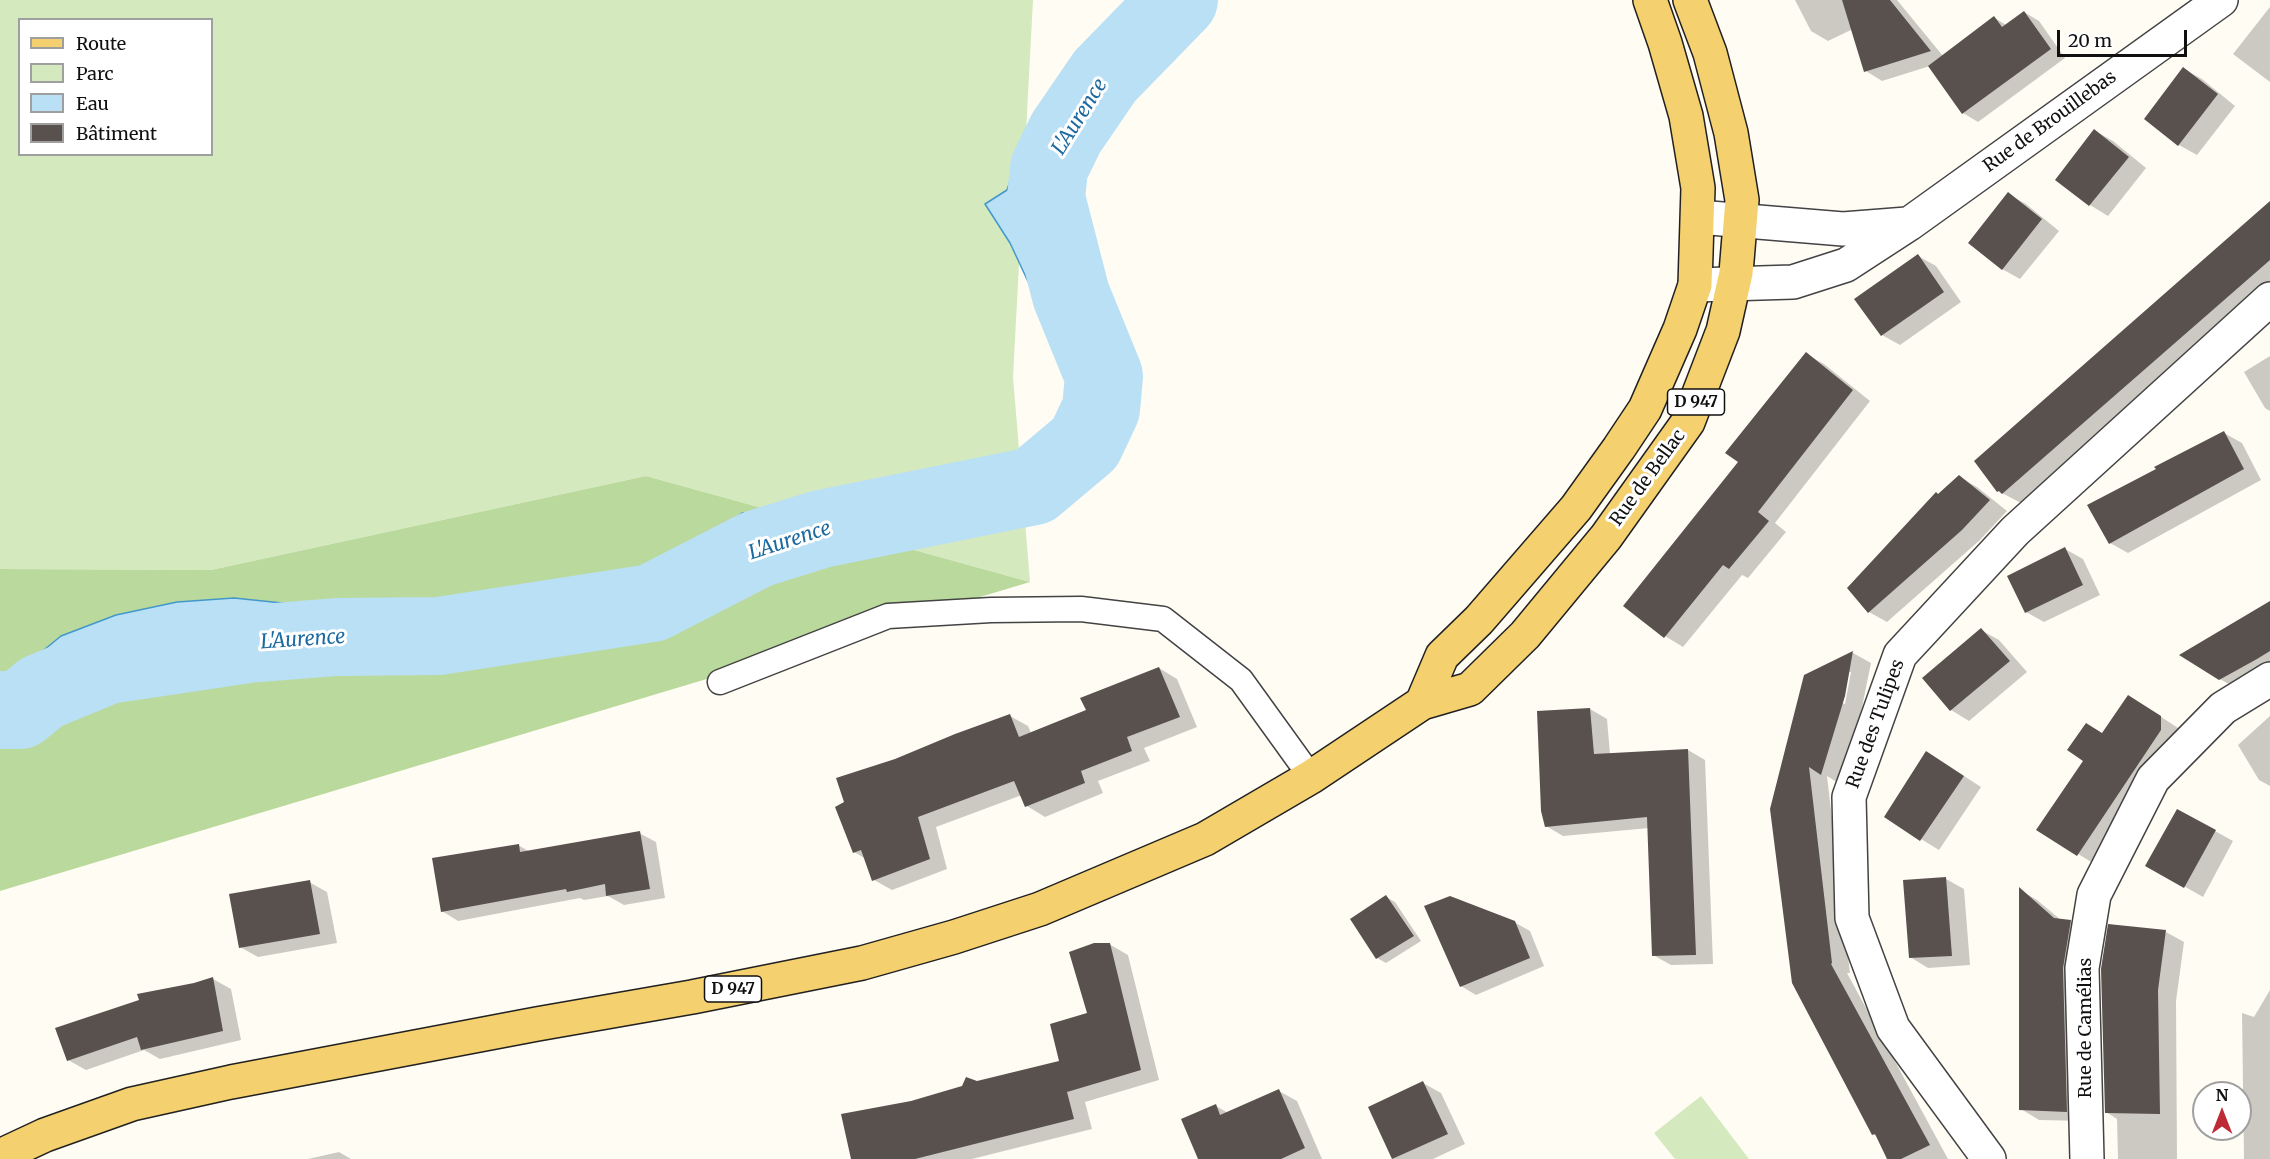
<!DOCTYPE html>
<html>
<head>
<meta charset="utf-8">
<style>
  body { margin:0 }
  #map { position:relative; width:2270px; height:1159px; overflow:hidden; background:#fffcf4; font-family:Merriweather,serif }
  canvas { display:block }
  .legend { position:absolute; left:18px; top:18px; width:195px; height:138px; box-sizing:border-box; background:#fff; border:2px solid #9f9f9f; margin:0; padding:8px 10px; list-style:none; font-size:18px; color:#101010 }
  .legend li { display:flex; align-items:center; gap:12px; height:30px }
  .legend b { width:30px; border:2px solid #9f9f9f }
  .north { position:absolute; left:2192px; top:1081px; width:60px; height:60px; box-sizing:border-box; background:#fff; border:2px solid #9f9f9f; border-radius:50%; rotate:0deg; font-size:16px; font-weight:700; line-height:24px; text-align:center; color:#101010 }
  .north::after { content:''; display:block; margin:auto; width:21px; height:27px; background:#bd2b37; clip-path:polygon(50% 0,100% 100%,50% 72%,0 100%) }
  .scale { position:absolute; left:2057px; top:30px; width:130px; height:27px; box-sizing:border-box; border:3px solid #101010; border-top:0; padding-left:8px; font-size:18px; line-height:21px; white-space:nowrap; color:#101010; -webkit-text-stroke:4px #fff; paint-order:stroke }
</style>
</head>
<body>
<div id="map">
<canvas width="2270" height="1159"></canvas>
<ul class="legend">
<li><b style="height:8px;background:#f4d06f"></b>Route</li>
<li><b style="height:16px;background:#d5e9be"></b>Parc</li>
<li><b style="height:16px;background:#bae0f5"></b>Eau</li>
<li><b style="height:16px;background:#59514d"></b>Bâtiment</li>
</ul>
<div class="north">N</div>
<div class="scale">20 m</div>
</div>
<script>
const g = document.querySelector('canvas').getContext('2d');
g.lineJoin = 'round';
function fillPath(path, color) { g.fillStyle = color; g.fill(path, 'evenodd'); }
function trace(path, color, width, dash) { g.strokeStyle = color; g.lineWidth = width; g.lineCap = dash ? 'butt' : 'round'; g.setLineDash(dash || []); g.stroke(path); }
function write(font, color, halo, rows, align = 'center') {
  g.font = font + ' Merriweather,serif'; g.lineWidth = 6; g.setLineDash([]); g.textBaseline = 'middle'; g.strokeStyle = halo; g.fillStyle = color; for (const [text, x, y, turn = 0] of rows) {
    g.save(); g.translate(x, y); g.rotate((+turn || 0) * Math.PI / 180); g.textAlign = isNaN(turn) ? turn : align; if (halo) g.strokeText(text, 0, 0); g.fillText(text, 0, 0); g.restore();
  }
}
fillPath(new Path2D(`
  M 0,0 L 1033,0 L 1013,377 L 1030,582 L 646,476 L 211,570 L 0,569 ZM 20,20 L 212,20 L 212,154 L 20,154 Z
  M 1701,1096 L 1749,1159 L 1675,1159 L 1654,1133 Z`), '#d5e9be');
fillPath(new Path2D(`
  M 646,476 L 1030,582 L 0,891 L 0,569 L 211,570 Z`), '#bad99d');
const water = new Path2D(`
  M 1149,0 L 1179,0 L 1105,76 L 1066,133 L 1049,168 L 1046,198 L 1071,295 L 1104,376 L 1101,409 L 1085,443 L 1034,486 L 821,529 L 757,549 L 652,603 L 439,636 L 336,637 L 249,644 L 108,665 L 42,692 L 20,710 L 0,710 L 0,686 L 61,636 L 116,615 L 177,602 L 234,598 L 340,609 L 380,604 L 443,610 L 446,605 L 594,581 L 611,581 L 664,567 L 681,558 L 742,513 L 781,511 L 842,502 L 963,477 L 1029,468 L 1062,438 L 1079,399 L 1080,373 L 1054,337 L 1010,243 L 985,204 L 1007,190 L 1023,143 L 1120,27 Z`);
fillPath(water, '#bae0f5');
trace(water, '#4398ca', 1.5);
fillPath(new Path2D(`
  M 1795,0 L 1897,0 L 1943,56 L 1995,18 L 2006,25 L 2024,12 L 2039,21 L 2065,58 L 1978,122 L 1963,113 L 1930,66 L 1882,81 L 1866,71 L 1853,29 L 1828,41 L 1811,31 Z
  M 2270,7 L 2270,82 L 2233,54 Z
  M 2184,69 L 2202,79 L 2235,106 L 2197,155 L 2179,145 Z
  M 2095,131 L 2113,141 L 2146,168 L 2108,216 L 2090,205 L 2057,179 Z
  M 2008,194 L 2026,204 L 2059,231 L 2020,279 L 2002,269 Z
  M 2270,203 L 2270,284 L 2021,503 L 1998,491 L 1976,462 Z
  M 1918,256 L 1936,266 L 1961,302 L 1900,345 L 1882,335 Z
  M 1806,354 L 1824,364 L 1870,401 L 1775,523 L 1786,532 L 1748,578 L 1742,575 L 1683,647 L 1665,636 L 1740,462 Z
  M 2270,356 L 2270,411 L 2265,408 L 2244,372 Z
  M 2224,433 L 2242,443 L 2261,480 L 2128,553 L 2110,543 Z
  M 1959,477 L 1977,487 L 2007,511 L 1980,540 L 1887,622 L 1869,612 L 1938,496 Z
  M 2065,549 L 2083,559 L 2100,595 L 2044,622 L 2026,612 Z
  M 2270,603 L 2270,671 L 2239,690 L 2220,679 Z
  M 1981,630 L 1999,640 L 2027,672 L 1969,721 L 1951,710 L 1924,678 Z
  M 1853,653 L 1871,663 L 1862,707 L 1840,784 L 1827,776 L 1850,973 L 1847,973 L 1948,1159 L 1889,1159 L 1878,1137 L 1873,1134 L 1793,983 L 1805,676 ZM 1848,672 L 1851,672 L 1845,704 L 1842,703 Z
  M 1159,668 L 1177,679 L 1197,727 L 1144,748 L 1150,761 L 1098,781 L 1103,793 L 1045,817 L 1027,806 L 1022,795 L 936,827 L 947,869 L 892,890 L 874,880 L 866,859 L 854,852 L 846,803 L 896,760 L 1010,716 L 1028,726 L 1031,733 L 1088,711 Z
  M 2146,707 L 2178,728 L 2178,740 L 2096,865 L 2038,829 L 2103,734 Z
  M 1590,709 L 1607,719 L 1610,754 L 1688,750 L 1705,760 L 1713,964 L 1671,965 L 1653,955 L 1649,828 L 1563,836 L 1546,826 Z
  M 2270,716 L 2270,786 L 2259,780 L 2238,745 Z
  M 1944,763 L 1981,787 L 1939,850 L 1921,839 Z
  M 2215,831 L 2233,841 L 2203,897 L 2147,865 Z
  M 639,833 L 656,842 L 665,898 L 624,905 L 608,896 L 584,900 L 580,898 L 458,921 L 442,911 L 518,845 L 530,852 Z
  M 1946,879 L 1964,889 L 1970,965 L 1928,968 L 1910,957 Z
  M 309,882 L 327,892 L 337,943 L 258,957 L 240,947 Z
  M 2020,890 L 2037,900 L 2061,920 L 2070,921 L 2088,931 L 2085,1121 L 2039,1120 L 2021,1109 Z
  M 1386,897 L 1395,902 L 1421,941 L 1386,963 L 1377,958 Z
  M 1514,922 L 1530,931 L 1544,966 L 1476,995 L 1461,986 Z
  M 2166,932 L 2184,942 L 2176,1001 L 2177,1159 L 2118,1159 L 2117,1119 L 2106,1112 Z
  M 1109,944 L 1128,955 L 1159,1080 L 1085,1102 L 1092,1129 L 972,1159 L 853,1159 L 911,1102 L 977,1083 L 1061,1062 L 1089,1014 Z
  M 213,979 L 231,989 L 241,1040 L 160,1059 L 144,1050 L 86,1070 L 68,1060 L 194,984 Z
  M 2270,990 L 2270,1159 L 2244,1159 L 2242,1013 L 2254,1017 Z
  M 1423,1083 L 1441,1093 L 1465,1144 L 1433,1159 L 1393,1159 L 1370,1108 Z
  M 1279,1091 L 1297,1101 L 1322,1159 L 1200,1159 L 1216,1106 L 1228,1113 Z
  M 339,1152 L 351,1159 L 308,1159 Z`), '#0003');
trace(new Path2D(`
  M 0,710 L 20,710 L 42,692 L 108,665 L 249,644 L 336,637 L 439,636 L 652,603 L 757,549 L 821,529 L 1034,486 L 1085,443 L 1101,409 L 1104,376 L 1071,295 L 1046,198 L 1049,168 L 1066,133 L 1105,76 L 1179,0`), '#bae0f5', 78);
fillPath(new Path2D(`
  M 1842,0 L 1890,0 L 1931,51 L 1864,72 Z
  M 2024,11 L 2051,49 L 1962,114 L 1928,66 L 1994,16 L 2002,27 Z
  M 2183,67 L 2218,94 L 2178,146 L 2144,119 Z
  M 2094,129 L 2129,157 L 2089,206 L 2055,180 Z
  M 2008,192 L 2042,219 L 2002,270 L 1968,243 Z
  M 2270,201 L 2270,260 L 2002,494 L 1999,491 L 1997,492 L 1974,461 Z
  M 1918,254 L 1944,292 L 1881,336 L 1854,299 Z
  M 1806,352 L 1853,390 L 1758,512 L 1769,521 L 1729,569 L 1723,565 L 1664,638 L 1623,606 L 1738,462 L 1725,453 Z
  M 2224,431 L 2244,469 L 2109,544 L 2087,505 L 2156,469 L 2154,467 Z
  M 1959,475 L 1990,500 L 1962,530 L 1868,613 L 1847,588 L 1936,492 L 1938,494 Z
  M 2065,547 L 2083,585 L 2025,613 L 2007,576 Z
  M 2270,601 L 2270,651 L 2257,659 L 2219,680 L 2179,655 Z
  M 1981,628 L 2010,661 L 1950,711 L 1922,678 Z
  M 1853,651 L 1845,696 L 1821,775 L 1809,767 L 1832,963 L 1831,964 L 1930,1145 L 1901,1159 L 1887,1159 L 1875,1134 L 1872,1135 L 1792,983 L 1770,809 L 1804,675 Z
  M 1159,667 L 1180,717 L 1127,737 L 1132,751 L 1081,771 L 1085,783 L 1025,807 L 1014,781 L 918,817 L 930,859 L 872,881 L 861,850 L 853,853 L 835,807 L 844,802 L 836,778 L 895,759 L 955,734 L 1010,714 L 1019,737 L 1086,710 L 1080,698 Z
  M 2128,695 L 2161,716 L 2161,730 L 2077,856 L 2036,830 L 2083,761 L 2067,750 L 2086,723 L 2102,733 Z
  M 1590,708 L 1594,754 L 1688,749 L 1696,955 L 1652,956 L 1647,817 L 1545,827 L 1541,811 L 1537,711 Z
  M 1926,751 L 1964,776 L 1920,841 L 1884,817 Z
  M 2177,809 L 2216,830 L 2184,888 L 2145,866 Z
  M 640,831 L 650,889 L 606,896 L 605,884 L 567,892 L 566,889 L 441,912 L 432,858 L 519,844 L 520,852 Z
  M 1946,877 L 1952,956 L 1909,958 L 1903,880 Z
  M 310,880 L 320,934 L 239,948 L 229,894 Z
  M 2019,887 L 2054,918 L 2071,920 L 2063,968 L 2067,1112 L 2019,1110 Z
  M 1386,895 L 1414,936 L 1376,959 L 1350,919 Z
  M 1450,896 L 1515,921 L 1530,958 L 1460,987 L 1424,906 Z
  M 2108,924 L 2166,930 L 2158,990 L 2160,1114 L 2105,1113 L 2101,969 Z
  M 1094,943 L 1110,943 L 1141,1070 L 1067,1092 L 1074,1119 L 915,1159 L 851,1159 L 841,1114 L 911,1101 L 962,1086 L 966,1077 L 977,1081 L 1059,1061 L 1050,1024 L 1087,1013 L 1069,952 Z
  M 213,977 L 223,1031 L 141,1050 L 137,1037 L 67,1061 L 55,1028 L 139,1000 L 137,994 L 194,983 Z
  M 1423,1081 L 1448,1134 L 1392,1159 L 1368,1107 Z
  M 1279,1089 L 1305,1148 L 1281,1159 L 1198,1159 L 1181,1119 L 1216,1104 L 1220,1115 Z`), '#59514d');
const lane = new Path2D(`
  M 720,682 L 888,616 L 991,610 L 1081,609 L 1163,619 L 1241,680 L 1311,777`);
const street = new Path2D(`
  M 1698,217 L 1843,229 L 1907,224
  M 1695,285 L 1793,282 L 1846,265 L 1909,224 L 2221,0
  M 1989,1159 L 1893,1028 L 1852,918 L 1849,797 L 1900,655 L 2015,531 L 2270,299
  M 2087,1159 L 2082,968 L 2094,895 L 2153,779 L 2223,708 L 2270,679`);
const primary = new Path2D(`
  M 1422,703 L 1470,689 L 1525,635 L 1606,537 L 1688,422 L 1723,331 L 1736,273 L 1742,200 L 1731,133 L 1710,53 L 1690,0
  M 0,1156 L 45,1135 L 132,1104 L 231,1082 L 537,1024 L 692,997 L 862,963 L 954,937 L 1040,909 L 1205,839 L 1311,777 L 1422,703 L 1442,656 L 1479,620 L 1576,508 L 1619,448 L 1645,409 L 1680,329 L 1695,285 L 1698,188 L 1686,116 L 1665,43 L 1650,0`);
trace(lane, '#434343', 27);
trace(street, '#434343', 36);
trace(primary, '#212121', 36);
trace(lane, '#fff', 24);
trace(street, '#fff', 33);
trace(primary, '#f4d06f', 33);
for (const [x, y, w] of [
  [1696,402,57],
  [733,989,57]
]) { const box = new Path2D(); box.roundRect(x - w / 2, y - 13, w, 26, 4.5); g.fillStyle = '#fff'; g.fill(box); trace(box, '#101010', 1.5); }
write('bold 16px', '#101010', null, [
  ["D 947",1696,402],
  ["D 947",733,989]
]);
write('18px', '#101010', '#fff', [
  ["Rue de Brouillebas",2050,122,-36],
  ["Rue de Bellac",1648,478,-54],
  ["Rue des Tulipes",1876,724,-70],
  ["Rue de Camélias",2086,1028,-90]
]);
write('italic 20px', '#1c6aa0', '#fff', [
  ["L'Aurence",1080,117,-58],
  ["L'Aurence",790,541,-18],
  ["L'Aurence",303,640,-4]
]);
</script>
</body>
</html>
